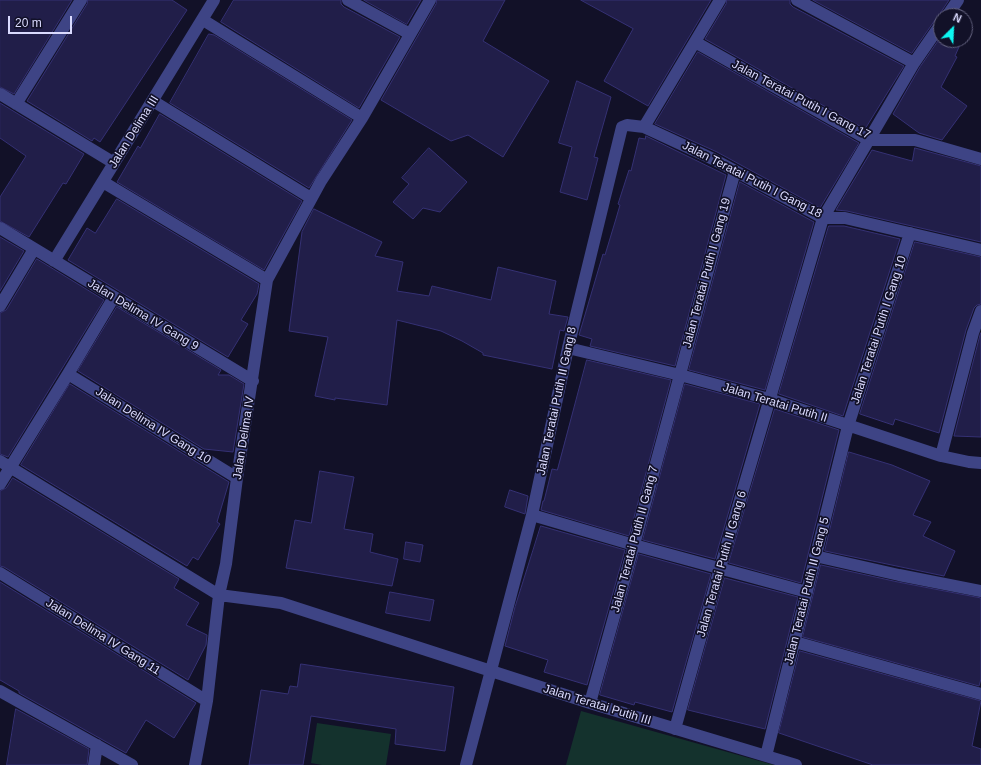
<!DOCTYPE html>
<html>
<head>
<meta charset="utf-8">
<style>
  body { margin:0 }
  #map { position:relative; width:981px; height:765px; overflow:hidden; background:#121128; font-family:Helvetica,sans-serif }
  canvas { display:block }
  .north { position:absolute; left:933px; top:8px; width:40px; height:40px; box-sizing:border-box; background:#121128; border:1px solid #62617e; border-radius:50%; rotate:24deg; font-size:11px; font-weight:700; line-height:16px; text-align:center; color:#dadafe }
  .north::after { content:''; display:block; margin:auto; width:14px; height:18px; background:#0cf7f1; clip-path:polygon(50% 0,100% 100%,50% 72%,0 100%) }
  .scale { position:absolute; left:8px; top:16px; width:64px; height:18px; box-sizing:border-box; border:2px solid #dadafe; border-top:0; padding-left:5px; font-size:12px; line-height:14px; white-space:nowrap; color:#dadafe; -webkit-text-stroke:3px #121128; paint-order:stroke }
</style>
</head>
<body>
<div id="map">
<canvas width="981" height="765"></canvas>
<div class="north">N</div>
<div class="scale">20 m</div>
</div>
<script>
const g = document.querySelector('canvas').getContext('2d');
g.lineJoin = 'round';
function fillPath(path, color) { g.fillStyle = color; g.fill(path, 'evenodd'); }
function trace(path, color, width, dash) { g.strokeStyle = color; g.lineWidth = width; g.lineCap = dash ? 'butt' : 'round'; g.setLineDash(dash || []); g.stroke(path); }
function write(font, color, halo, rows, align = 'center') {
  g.font = font + ' Helvetica,sans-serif'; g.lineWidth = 3.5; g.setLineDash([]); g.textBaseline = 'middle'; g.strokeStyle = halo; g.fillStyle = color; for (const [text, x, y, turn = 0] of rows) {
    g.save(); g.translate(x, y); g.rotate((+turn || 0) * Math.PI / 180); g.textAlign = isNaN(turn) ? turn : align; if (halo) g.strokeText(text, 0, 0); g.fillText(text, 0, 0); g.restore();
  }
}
fillPath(new Path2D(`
  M 581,711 L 774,765 L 566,765 Z
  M 317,723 L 391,734 L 386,765 L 322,765 L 311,763 Z`), '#14322d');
const building = new Path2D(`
  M 0,0 L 72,0 L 14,94 L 0,87 Z
  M 88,0 L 172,0 L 187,10 L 100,142 L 94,138 L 92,141 L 27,101 L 87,4 Z
  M 234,0 L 341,0 L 341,4 L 344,7 L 400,37 L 359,108 L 221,22 Z
  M 364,0 L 421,0 L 407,24 Z
  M 437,0 L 505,0 L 483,41 L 549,81 L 503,157 L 468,135 L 451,141 L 381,100 L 436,4 Z
  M 581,0 L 711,0 L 648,106 L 604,81 L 633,29 Z
  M 727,0 L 790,0 L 790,4 L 793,7 L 904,66 L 865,129 L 705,39 L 726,4 Z
  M 813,0 L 949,0 L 941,12 L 940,17 L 935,20 L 912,53 Z
  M 209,34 L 214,35 L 352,120 L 309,188 L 170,103 Z
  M 941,37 L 941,40 L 962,40 L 955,56 L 957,57 L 941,87 L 967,106 L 942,140 L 919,133 L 893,114 L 920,67 Z
  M 698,52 L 859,143 L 820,208 L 717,152 L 655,124 Z
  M 577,81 L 611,97 L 594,157 L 598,158 L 587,200 L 560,192 L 572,147 L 559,143 Z
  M 0,103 L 84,154 L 66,184 L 63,183 L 29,237 L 0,221 L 0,197 L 26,156 L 0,138 Z
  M 160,114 L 302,201 L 264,270 L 117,182 L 138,146 L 140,148 Z
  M 646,136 L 726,175 L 675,366 L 590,346 L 592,339 L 579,335 L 603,254 L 605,255 L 615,222 L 620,205 L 618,204 L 629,170 L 631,171 L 639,138 L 645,139 Z
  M 429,148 L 467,182 L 440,212 L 423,208 L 413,219 L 393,202 L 409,184 L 402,178 Z
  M 915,148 L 981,166 L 981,242 L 847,211 L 836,210 L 872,150 L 912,161 Z
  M 740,182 L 814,222 L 765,390 L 689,370 Z
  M 117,199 L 259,284 L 257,294 L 241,320 L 248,324 L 228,357 L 68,260 L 87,228 L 95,233 Z
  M 314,209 L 382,242 L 375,256 L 403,262 L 397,291 L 429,296 L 432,286 L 491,300 L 498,267 L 556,281 L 549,314 L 568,317 L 564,331 L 560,330 L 552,369 L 483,355 L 483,353 L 462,341 L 441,331 L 397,320 L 387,405 L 335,398 L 335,400 L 315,396 L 328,337 L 289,331 L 302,232 Z
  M 829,226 L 844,226 L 900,239 L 843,416 L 779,394 Z
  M 0,237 L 24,251 L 0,291 Z
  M 915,242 L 981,257 L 981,304 L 977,305 L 974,308 L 966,330 L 939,433 L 895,419 L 893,425 L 860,414 Z
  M 37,259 L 104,300 L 8,457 L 0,454 L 0,313 L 6,310 Z
  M 117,307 L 221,370 L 218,375 L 229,375 L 244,384 L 233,452 L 204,449 L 78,371 Z
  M 981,333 L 981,437 L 954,436 L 980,335 Z
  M 587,360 L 671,380 L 629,536 L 541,510 L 543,501 L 544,501 L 552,469 L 557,470 Z
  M 70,384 L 229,482 L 217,522 L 220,524 L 198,560 L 193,557 L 187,566 L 21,465 Z
  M 685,384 L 760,404 L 715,559 L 643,540 Z
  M 775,409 L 839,430 L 801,583 L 729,563 Z
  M 849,452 L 892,465 L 930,481 L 913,515 L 931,522 L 923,536 L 955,551 L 944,576 L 825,551 Z
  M 320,471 L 354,477 L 344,529 L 373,534 L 370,552 L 398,559 L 392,586 L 286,568 L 295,520 L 311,523 Z
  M 13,478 L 179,579 L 174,588 L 199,603 L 186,625 L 207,635 L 206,645 L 188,680 L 4,567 L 0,566 L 0,491 L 6,488 Z
  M 510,490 L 528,496 L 525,514 L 505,507 Z
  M 541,526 L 625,550 L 587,685 L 544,672 L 548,660 L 505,646 L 515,607 Z
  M 406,542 L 423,545 L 420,562 L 404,559 Z
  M 639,554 L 711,574 L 672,712 L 635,702 L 634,705 L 600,695 Z
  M 821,565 L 898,582 L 981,598 L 981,679 L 979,686 L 803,637 Z
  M 725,578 L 798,597 L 765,729 L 688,710 Z
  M 0,582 L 196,703 L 174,738 L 146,720 L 126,753 L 19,693 L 19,691 L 0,680 Z
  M 390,592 L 434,600 L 430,621 L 386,613 Z
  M 800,651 L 981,701 L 972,746 L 981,749 L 981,765 L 873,765 L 779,733 Z
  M 301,664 L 454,687 L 445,751 L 395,744 L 396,729 L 311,716 L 303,765 L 249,765 L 261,690 L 288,694 L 290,686 L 297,687 Z
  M 16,709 L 89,749 L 87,765 L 7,765 Z`);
fillPath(building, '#211e49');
trace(building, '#353174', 1);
trace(new Path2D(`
  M 348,0 L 410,34
  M 797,0 L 914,63
  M 947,16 L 958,0
  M 203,20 L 362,118
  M 695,42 L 869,140 L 915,140 L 981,159
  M 0,94 L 114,163
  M 153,101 L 311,198
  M 16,104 L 81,0
  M 644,127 L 720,0
  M 103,182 L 267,280
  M 0,228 L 253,381
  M 54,261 L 214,0
  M 0,306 L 34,249
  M 568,348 L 680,375 L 769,399 L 941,456 L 969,462 L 981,463
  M 68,374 L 237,478
  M 941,456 L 973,333 L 981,311
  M 0,461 L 219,595 L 281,603 L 590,703 L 796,765
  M 0,484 L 68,374 L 114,297
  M 532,515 L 634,545 L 807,592
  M 815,556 L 899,575 L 981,591
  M 0,573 L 207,701
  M 795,642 L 981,694
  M 0,691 L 132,765
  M 590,703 L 634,545 L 735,171
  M 675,729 L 720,568 L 823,218 L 914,63 L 941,24
  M 766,756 L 848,426 L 910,233
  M 94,765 L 97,745
  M 195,765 L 207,701 L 219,595 L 226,564 L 237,478 L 267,280 L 321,181 L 362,118 L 430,0
  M 466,765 L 532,515 L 568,348 L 622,127 L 627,125 L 644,127 L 713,159 L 823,218 L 845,218 L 981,250`), '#3e4485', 12);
write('12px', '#dadafe', '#121128', [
  ["Jalan Teratai Putih I Gang 17",801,100,28],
  ["Jalan Delima III",134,132,-58],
  ["Jalan Teratai Putih I Gang 18",752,180,27],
  ["Jalan Teratai Putih I Gang 19",707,273,-75],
  ["Jalan Delima IV Gang 9",143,315,31],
  ["Jalan Teratai Putih I Gang 10",879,330,-72],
  ["Jalan Teratai Putih II Gang 8",557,401,-78],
  ["Jalan Teratai Putih II",775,403,17],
  ["Jalan Delima IV Gang 10",153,426,32],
  ["Jalan Delima IV",244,438,-81],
  ["Jalan Teratai Putih II Gang 7",635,539,-75],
  ["Jalan Teratai Putih II Gang 6",722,564,-74],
  ["Jalan Teratai Putih II Gang 5",807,591,-76],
  ["Jalan Delima IV Gang 11",103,637,32],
  ["Jalan Teratai Putih III",597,705,17]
]);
</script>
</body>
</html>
